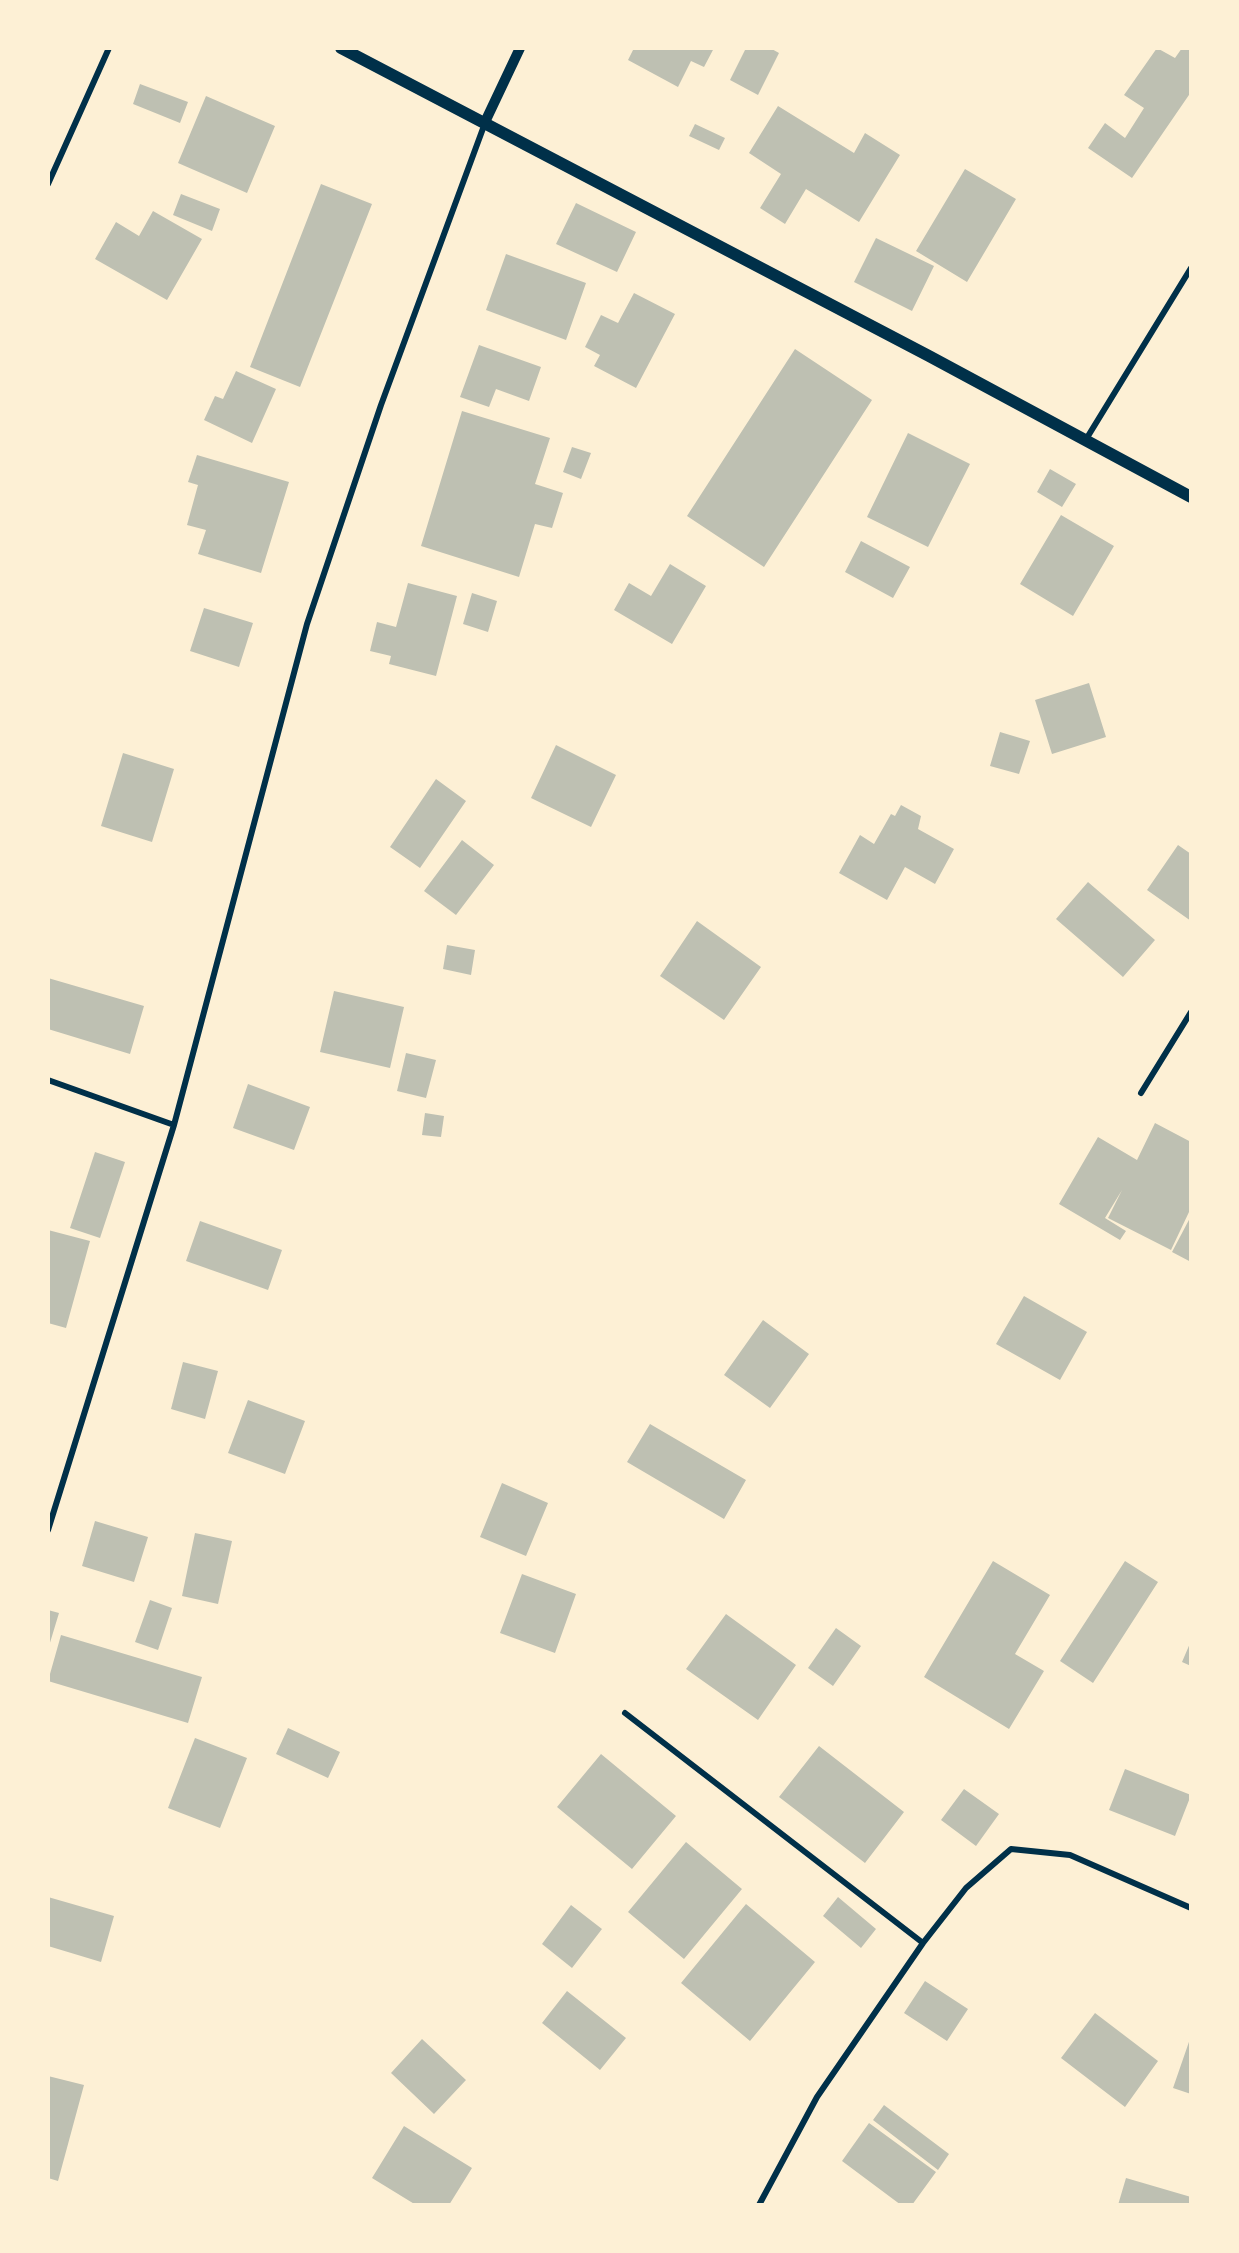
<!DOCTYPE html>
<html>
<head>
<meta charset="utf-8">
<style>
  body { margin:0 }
  #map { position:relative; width:1239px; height:2253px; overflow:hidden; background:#fdf0d5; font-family:Barlow,sans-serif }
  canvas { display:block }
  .frame { position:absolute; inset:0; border:50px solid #fdf0d5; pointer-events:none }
</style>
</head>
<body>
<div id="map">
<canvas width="1239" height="2253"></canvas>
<div class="frame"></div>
</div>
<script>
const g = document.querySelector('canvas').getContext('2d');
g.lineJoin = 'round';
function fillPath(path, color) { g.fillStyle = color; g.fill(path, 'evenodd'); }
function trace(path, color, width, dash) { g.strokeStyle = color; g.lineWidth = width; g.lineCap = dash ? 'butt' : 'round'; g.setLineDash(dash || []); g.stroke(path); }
fillPath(new Path2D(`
  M 634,48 L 714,48 L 704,67 L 691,61 L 678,87 L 628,60 Z
  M 746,48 L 770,48 L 779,53 L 758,95 L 730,80 Z
  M 1157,48 L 1175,58 L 1182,48 L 1191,48 L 1191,92 L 1132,178 L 1088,148 L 1105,123 L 1125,138 L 1144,108 L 1124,95 Z
  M 140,84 L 188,102 L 180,123 L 133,104 Z
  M 206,96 L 275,126 L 247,193 L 178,163 Z
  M 778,106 L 854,153 L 865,133 L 900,155 L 859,222 L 806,189 L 785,224 L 760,208 L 781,174 L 749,153 Z
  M 695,124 L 725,138 L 719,150 L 689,136 Z
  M 965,169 L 1016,199 L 967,282 L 916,251 Z
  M 321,184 L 372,204 L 300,387 L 250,367 Z
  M 181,194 L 220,209 L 212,231 L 173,215 Z
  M 576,203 L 636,232 L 617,272 L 556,244 Z
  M 153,211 L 202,239 L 167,300 L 95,259 L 116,222 L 139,236 Z
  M 876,238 L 934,266 L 912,311 L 854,282 Z
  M 506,254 L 586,283 L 566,340 L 486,310 Z
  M 634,293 L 675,314 L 636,388 L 594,366 L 600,355 L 585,347 L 601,315 L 618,323 Z
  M 479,345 L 541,367 L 529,401 L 496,389 L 489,407 L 460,397 Z
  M 795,349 L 872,400 L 764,567 L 687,516 Z
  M 236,371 L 276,389 L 252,443 L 204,420 L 215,396 L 223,399 Z
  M 462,411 L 550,438 L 535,484 L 563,493 L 552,528 L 535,524 L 519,577 L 421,546 Z
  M 908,433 L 970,464 L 928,547 L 867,517 Z
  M 572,447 L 591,453 L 581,479 L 563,472 Z
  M 197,455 L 289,482 L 261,573 L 198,554 L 206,530 L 187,525 L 198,485 L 188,482 Z
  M 1050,469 L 1076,484 L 1062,507 L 1037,492 Z
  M 1061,515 L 1114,546 L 1073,616 L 1020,584 Z
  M 861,541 L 910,567 L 893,598 L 845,572 Z
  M 670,564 L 706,586 L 672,644 L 614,610 L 629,583 L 651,596 Z
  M 408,583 L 457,596 L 436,676 L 389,664 L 391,656 L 370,651 L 377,622 L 396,627 Z
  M 472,593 L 497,601 L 488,632 L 463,624 Z
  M 204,608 L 253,623 L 239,667 L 190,651 Z
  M 1089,683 L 1106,737 L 1052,754 L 1035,700 Z
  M 1000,732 L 1030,741 L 1019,774 L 990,766 Z
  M 556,745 L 616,775 L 591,827 L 531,798 Z
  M 123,753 L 174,769 L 152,842 L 101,826 Z
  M 436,779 L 466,801 L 420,868 L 390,847 Z
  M 901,805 L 921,816 L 918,829 L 954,849 L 935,884 L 905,867 L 887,900 L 839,873 L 860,835 L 874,844 L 891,814 L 895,816 Z
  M 462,840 L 494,865 L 456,915 L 424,891 Z
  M 1178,845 L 1191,854 L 1191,921 L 1147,890 Z
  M 1088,882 L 1155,940 L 1123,977 L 1056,919 Z
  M 697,921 L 761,967 L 724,1020 L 660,976 Z
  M 447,945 L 475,950 L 471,975 L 443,969 Z
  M 48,978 L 144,1006 L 130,1054 L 48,1029 Z
  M 334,991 L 404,1007 L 390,1068 L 320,1052 Z
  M 406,1053 L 436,1060 L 426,1098 L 397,1091 Z
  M 248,1084 L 310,1107 L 294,1150 L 233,1128 Z
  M 425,1113 L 444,1116 L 441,1137 L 422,1135 Z
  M 1155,1123 L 1191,1142 L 1191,1214 L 1189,1212 L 1171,1250 L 1108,1218 L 1122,1190 L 1105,1218 L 1126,1231 L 1120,1240 L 1059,1204 L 1098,1137 L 1137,1160 Z
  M 95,1152 L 125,1162 L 100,1238 L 70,1228 Z
  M 1191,1216 L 1191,1262 L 1172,1252 Z
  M 200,1221 L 282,1250 L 268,1290 L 186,1261 Z
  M 48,1230 L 90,1241 L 66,1328 L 48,1323 Z
  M 1024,1296 L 1087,1332 L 1060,1380 L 996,1344 Z
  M 763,1320 L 809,1354 L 770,1408 L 724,1375 Z
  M 183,1362 L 218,1371 L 205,1419 L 171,1409 Z
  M 248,1400 L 305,1421 L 285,1474 L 228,1453 Z
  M 650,1424 L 746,1480 L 724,1519 L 627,1462 Z
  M 502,1483 L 548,1503 L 526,1556 L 480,1537 Z
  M 95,1521 L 148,1537 L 134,1582 L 82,1566 Z
  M 195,1533 L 232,1541 L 218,1604 L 182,1596 Z
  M 993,1561 L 1050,1595 L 1015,1654 L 1044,1671 L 1009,1729 L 924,1677 Z
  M 1125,1561 L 1158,1582 L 1093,1683 L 1060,1661 Z
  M 522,1574 L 576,1594 L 555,1653 L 500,1633 Z
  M 150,1600 L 172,1608 L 158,1650 L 135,1642 Z
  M 48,1610 L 59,1613 L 49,1646 L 48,1646 Z
  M 726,1614 L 796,1665 L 758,1720 L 686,1669 Z
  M 836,1628 L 861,1646 L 833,1686 L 808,1668 Z
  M 61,1635 L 202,1677 L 188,1723 L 48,1681 Z
  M 1191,1641 L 1191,1666 L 1182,1662 Z
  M 288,1728 L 340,1752 L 328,1778 L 276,1754 Z
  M 195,1738 L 247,1758 L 220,1828 L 168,1808 Z
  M 819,1746 L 904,1812 L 865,1863 L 779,1797 Z
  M 601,1754 L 676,1816 L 632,1869 L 557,1807 Z
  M 1125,1769 L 1191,1795 L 1175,1836 L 1109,1810 Z
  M 964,1789 L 999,1814 L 976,1846 L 941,1820 Z
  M 686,1842 L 742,1889 L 684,1959 L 628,1912 Z
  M 48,1897 L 114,1916 L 101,1962 L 48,1946 Z
  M 838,1897 L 876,1929 L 861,1948 L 823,1916 Z
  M 746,1904 L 815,1962 L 750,2041 L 681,1983 Z
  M 571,1905 L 602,1929 L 572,1968 L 542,1944 Z
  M 925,1981 L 968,2009 L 947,2041 L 904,2013 Z
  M 567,1991 L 626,2038 L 600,2070 L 542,2023 Z
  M 1095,2013 L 1158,2061 L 1125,2107 L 1061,2058 Z
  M 1191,2036 L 1191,2094 L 1173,2088 Z
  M 422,2039 L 466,2080 L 434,2114 L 391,2073 Z
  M 48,2076 L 84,2085 L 58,2181 L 48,2178 Z
  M 884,2105 L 949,2154 L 938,2170 L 873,2120 Z
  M 869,2123 L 936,2172 L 912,2205 L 901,2205 L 842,2161 Z
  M 404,2126 L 472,2168 L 449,2205 L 416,2205 L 372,2178 Z
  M 1126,2178 L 1191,2197 L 1191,2205 L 1118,2205 Z`), '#bec0b2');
trace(new Path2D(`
  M 48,184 L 109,48
  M 1085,441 L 1191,268
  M 48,1080 L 174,1125
  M 1141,1093 L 1191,1012
  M 48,1530 L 174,1125 L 307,624 L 381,405 L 485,123
  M 625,1713 L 923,1943
  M 759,2205 L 817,2097 L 923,1943 L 966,1888 L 1011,1849 L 1070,1855 L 1191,1908`), '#003049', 6);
trace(new Path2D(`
  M 485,122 L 520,48`), '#003049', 10);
trace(new Path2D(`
  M 341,48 L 929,356 L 1191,497`), '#003049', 12);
</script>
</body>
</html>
